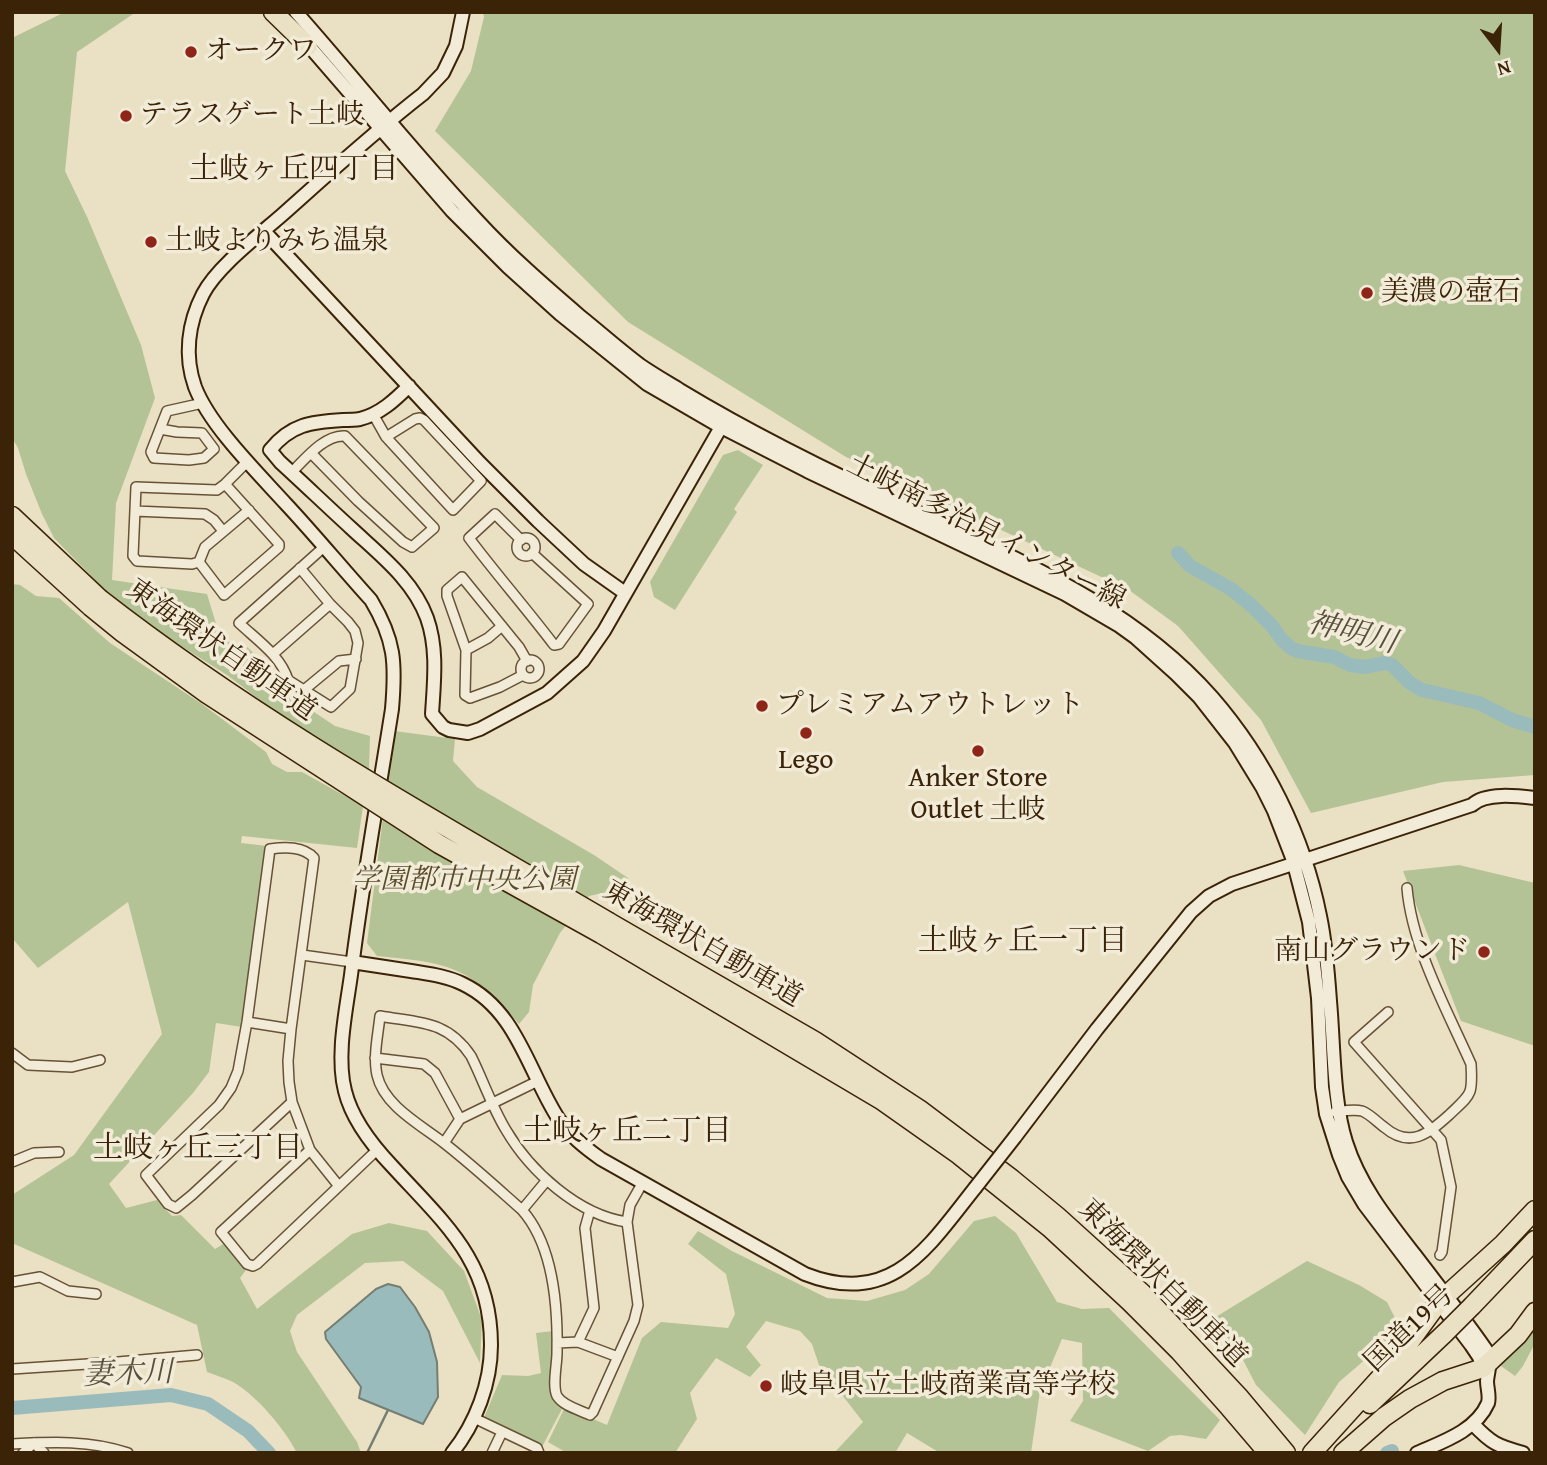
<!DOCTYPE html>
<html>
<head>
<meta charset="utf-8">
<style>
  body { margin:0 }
  #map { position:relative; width:1547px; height:1465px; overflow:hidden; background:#eae0c3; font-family:"Gentium Book Plus",serif }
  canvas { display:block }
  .frame { position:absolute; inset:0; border:14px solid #3b2307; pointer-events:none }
  .north { position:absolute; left:1463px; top:14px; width:70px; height:70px; -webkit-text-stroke:5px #f1ebd8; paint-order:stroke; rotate:163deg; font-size:19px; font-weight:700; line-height:28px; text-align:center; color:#3b2307 }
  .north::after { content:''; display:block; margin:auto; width:24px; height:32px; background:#3b2307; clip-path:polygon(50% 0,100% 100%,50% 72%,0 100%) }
</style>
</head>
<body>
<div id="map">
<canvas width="1547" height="1465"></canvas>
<div class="frame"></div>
<div class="north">N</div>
</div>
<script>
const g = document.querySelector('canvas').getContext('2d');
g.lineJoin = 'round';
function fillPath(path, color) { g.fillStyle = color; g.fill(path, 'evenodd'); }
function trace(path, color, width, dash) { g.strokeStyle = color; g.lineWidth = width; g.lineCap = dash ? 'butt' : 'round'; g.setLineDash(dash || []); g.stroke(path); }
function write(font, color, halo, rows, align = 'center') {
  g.font = font + ' "Gentium Book Plus","Noto Serif JP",serif'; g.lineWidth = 7; g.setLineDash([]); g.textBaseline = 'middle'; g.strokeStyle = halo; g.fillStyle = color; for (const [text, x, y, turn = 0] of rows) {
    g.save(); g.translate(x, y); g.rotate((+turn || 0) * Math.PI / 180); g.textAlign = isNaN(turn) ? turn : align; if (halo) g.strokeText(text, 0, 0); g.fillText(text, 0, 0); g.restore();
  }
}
fillPath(new Path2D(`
  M 65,12 L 136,12 L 77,52 L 65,171 L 88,219 L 141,345 L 155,398 L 116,503 L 112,580 L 207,594 L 221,640 L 246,646 L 279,677 L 287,694 L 335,726 L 370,736 L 369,769 L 321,742 L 273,710 L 227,675 L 154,629 L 100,585 L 54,538 L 42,514 L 26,474 L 18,448 L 12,438 L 12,38 Z
  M 483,12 L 1535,12 L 1535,775 L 1443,782 L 1311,813 L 1261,720 L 1178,626 L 1129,590 L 846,457 L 628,322 L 435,131 L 471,71 L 484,17 Z
  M 738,450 L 763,465 L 734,509 L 737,512 L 675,610 L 654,597 L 650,582 L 723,455 Z
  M 12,584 L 20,585 L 36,596 L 59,598 L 110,643 L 202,704 L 266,752 L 272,764 L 287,772 L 302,772 L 363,806 L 357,848 L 242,836 L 241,843 L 267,846 L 242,1027 L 216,1023 L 209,1072 L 193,1093 L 109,1184 L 126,1208 L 157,1200 L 172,1216 L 181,1215 L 215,1249 L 225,1243 L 246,1270 L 240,1278 L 257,1309 L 352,1234 L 389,1223 L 427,1231 L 464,1271 L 482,1320 L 480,1363 L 443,1291 L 403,1261 L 365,1263 L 297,1315 L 290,1331 L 297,1352 L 357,1442 L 361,1453 L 297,1453 C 284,1428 257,1396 233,1382 C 225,1378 215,1375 207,1372 L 197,1325 L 12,1243 L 12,1195 L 74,1155 L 162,1034 L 128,902 L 38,968 L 12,938 Z
  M 394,731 L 455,739 L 453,761 L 477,787 L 594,855 L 628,878 L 625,888 L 589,896 L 560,933 L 533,985 L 529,1012 L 519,1024 C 504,1006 479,980 457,971 C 433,960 403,959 377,956 L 367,943 Z
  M 1459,865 L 1535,883 L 1535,1046 L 1461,1021 L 1403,871 Z
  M 995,1216 L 1016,1233 L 1057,1302 L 1082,1309 L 1109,1308 L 1220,1420 L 1206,1439 L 1181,1435 L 1170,1436 L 1148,1451 L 1070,1421 L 1083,1401 L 1082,1343 L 1062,1339 L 1040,1391 L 1031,1453 L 940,1453 L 907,1433 L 895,1453 L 834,1453 L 863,1422 L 819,1365 L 812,1344 L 800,1331 L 766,1321 L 746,1347 L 761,1365 L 750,1377 L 716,1358 L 690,1393 L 697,1419 L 675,1453 L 567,1453 L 548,1442 L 565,1407 L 607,1425 L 642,1338 L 661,1322 L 728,1328 L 735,1314 L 726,1274 L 688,1244 L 698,1231 L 732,1251 L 827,1298 L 867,1301 L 905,1290 L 929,1274 L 974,1221 Z
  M 1307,1261 L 1359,1285 L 1387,1302 L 1397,1322 L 1388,1340 L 1339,1382 L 1305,1435 L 1256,1385 L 1242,1358 L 1206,1323 Z
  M 1535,1324 L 1535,1343 L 1523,1366 L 1515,1376 L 1501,1366 L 1503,1359 Z
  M 553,1331 L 555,1363 L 563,1407 L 542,1447 L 483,1420 L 502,1375 L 528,1376 L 541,1373 L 536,1333 Z`), '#b4c396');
const water = new Path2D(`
  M 388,1284 L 400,1287 L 415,1307 L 429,1332 L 437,1362 L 438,1397 L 423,1424 L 359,1398 L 361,1387 L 326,1339 L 325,1332 L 376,1289 Z`);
fillPath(water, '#9abbbb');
trace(water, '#747e73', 2);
trace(new Path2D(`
  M 367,1453 L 388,1410`), '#747e73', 2.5);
trace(new Path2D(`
  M 1178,553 L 1190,566 L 1231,589 L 1251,605 L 1272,626 L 1282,640 L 1291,648 L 1297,651 L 1334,657 L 1350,665 L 1364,667 L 1385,663 L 1392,665 L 1410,683 L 1422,690 L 1479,703 L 1512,720 L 1535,727
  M 12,1408 L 171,1395 L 208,1404 L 248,1431 L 269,1453
  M 1387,1453 L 1392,1451`), '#9abbbb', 14);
const street = new Path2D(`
  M 373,414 L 386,437 L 453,510 L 481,481 L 424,420 L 420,418 L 415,419 L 386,437
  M 160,429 L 177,432 L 202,433 L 214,449 L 204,458 L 189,460 L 154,458 L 151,452 L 167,411 L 203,403
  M 291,473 C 305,459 325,434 345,436 L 434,528 L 412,547 L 403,542 L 358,501 L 311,453
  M 225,484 L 279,544 L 279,547 L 224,595 L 199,562 L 192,564 L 137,561 L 133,556 L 136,487 L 217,490 L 225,484 L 248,461
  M 135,511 L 205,514 L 214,520 L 223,531
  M517 547a9 9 0 1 1 18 0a9 9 0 1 1-18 0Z
  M 521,540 L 495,514 L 469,538 C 496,574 526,608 554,645 L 559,644 L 588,604 L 532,553
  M 199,562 L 205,547 L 249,510
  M 300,568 L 330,604 L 348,622 L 355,631 L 358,643 L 350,689 L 331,707 L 288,680 C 281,656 257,640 239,623 L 324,547
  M 466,650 L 488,638 L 502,626
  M 273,654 L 330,604
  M521 669a9 9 0 1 1 18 0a9 9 0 1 1-18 0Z
  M 523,675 L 500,687 L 470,698 L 465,695 L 466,650 L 447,596 L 447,590 L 462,577 L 519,647 L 527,661
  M 304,690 L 339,661 L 356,659
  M 302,955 L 352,962
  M 1388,1012 L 1354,1042 L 1441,1140 L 1451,1187 L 1442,1252 L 1440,1255
  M 247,1022 L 291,1029
  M 12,1053 L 28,1065 L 72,1067 L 100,1060
  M 375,1058 L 424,1064 L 435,1073 L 460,1119
  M 292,1102 L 192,1195 L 176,1208 L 168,1204 L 146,1175 L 219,1105 L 231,1088 L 238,1071 L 247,1022 L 270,849 C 285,847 303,846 314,858 L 291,1029 L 288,1061 L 289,1082 L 292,1102 L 310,1150 L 338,1185
  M 1335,1112 C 1343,1111 1354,1109 1362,1111 C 1370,1114 1377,1122 1384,1127 C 1410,1149 1428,1134 1449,1115 C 1471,1094 1473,1096 1471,1064 C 1447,1010 1412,947 1407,888
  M 444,1143 L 460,1119 L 538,1081
  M 310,1150 L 221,1232 L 247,1264 L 253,1266 L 257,1264 L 377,1150
  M 12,1162 L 34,1153 L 59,1152
  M 522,1210 L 547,1180
  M 627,1222 C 578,1215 530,1171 506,1130 C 492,1107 483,1080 471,1056 C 447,1020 419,1023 380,1016 C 378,1035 373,1056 377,1075 C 384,1106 421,1125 444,1143 C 471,1164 496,1187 522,1210 C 554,1246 558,1307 557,1353 C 557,1365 552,1386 557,1396 C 563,1406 580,1410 590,1415 L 593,1412 L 634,1321 L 638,1305 L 627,1222 L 630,1205 L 643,1182
  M 12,1282 L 40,1277 L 68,1291 L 96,1294
  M 578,1342 L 594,1308 L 585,1228 L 590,1210
  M 557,1343 L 578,1342 L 618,1357
  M 12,1369 L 118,1362 L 197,1355
  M 474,1418 L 537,1448 L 539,1453
  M 12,1444 C 51,1442 91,1440 128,1453
  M 23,1453 L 34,1443 L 44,1453
  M 492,1453 L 502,1432`);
const secondary = new Path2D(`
  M 296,12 C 357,81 414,153 477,220 C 509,255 545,286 581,317 C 601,333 620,350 640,365 C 653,374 667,382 680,390 C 756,436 836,475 917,512 C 1023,562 1133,607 1212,697 C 1266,759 1304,836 1320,916 C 1326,944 1328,973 1330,1001 C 1334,1045 1333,1101 1346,1142 C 1360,1186 1388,1220 1415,1255 C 1440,1288 1466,1320 1489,1354 C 1491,1364 1488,1371 1487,1381 C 1487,1388 1490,1396 1488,1403 C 1476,1431 1442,1442 1417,1453
  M 303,39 L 452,211 L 508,267 L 560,314 L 647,384 L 721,427 L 807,471 L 1065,594 L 1118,625 L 1136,638 L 1176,674 L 1199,697 L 1235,743 L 1262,787 L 1274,811 L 1293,860 L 1309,922 L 1318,998 L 1322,1087 L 1326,1114 L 1339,1155 L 1348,1177 L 1364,1204 L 1471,1345 L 1479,1357 L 1485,1373
  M 264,231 L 480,463 L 538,521 L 584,564 L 625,593
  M 409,386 C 395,400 380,414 360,419 C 354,420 348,420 343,420 C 311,422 291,424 270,450 L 280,462 C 304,484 327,506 351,528 C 380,555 413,580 427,618 C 438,649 434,682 432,714 L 443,727 L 449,730 L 468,733 L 480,729 L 547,693 L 583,661 L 604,631 L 725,420
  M 352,962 C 372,965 392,968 411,971 C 429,974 447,976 463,984 C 517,1010 528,1071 558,1118 C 569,1135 584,1147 601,1159 L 805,1274 C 892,1308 928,1247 975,1188
  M 1015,1137 L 1097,1029 L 1191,912 L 1209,896 L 1232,884 L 1472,805 C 1485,792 1518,796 1535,798
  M 1473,1424 C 1491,1443 1497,1446 1523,1453
  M 452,1453 C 476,1423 491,1383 491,1345 C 491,1261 444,1223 392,1166 C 372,1145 352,1120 345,1091 C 336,1056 346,1011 351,975 C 362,886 378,798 392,709 C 396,663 395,640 371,600 C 342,568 315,535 286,504 C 257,472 210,426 195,387 C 184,356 188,323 203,294 C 217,267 258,236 282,215 C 328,174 374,132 423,94 L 443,73 L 456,46 L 463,12`);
const highway = new Path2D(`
  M 273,12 L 308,46
  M 12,516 L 99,598
  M 12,535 L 91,607
  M 609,922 L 815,1041 L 919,1109 L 1012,1179 L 1057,1216 L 1142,1293 L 1240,1398 L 1286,1453
  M 601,934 L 881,1100 L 959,1155 L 1050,1228 L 1130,1302 L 1180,1352 L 1228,1406 L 1268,1453
  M 1472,1306 L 1535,1240
  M 1370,1404 L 1445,1333
  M 1312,1453 L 1398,1358 L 1439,1302 L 1503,1244 L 1535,1210
  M 1343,1453 L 1384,1417 L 1410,1399 L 1443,1381 L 1483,1368 L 1518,1335 L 1535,1312`);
trace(street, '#675236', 12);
trace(secondary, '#3b2307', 16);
trace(highway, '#3b2307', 21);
trace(street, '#f1ebd8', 9);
trace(secondary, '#f1ebd8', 12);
trace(highway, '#eae0c3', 18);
const secondaryBridge = new Path2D(`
  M 975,1188 L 1015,1137`);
const highwayBridge = new Path2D(`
  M 99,598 C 259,723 435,820 609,922
  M 91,607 L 123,633 L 207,694 L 439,844 L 601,934
  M 1445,1333 L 1472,1306`);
trace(secondaryBridge, '#3b2307', 16, []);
trace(highwayBridge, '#3b2307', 21, []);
trace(secondaryBridge, '#f1ebd8', 12);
trace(highwayBridge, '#eae0c3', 18);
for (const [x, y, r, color] of [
  [191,52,7,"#8f2418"],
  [126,116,7,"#8f2418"],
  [151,242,7,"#8f2418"],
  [1367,293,7,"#8f2418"],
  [762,706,7,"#8f2418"],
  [806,733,7,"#8f2418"],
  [978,751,7,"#8f2418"],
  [1484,952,7,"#8f2418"],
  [766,1386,7,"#8f2418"]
]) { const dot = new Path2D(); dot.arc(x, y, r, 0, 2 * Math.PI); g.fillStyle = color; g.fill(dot); trace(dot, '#f1ebd8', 2.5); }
write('28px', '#3b2307', '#f1ebd8', [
  ["オークワ",205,52],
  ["テラスゲート土岐",140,116],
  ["土岐よりみち温泉",165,242],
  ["美濃の壺石",1381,293],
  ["プレミアムアウトレット",776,706],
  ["Lego",806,761,"center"],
  ["Anker Store",978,779,"center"],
  ["Outlet 土岐",978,811,"center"],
  ["南山グラウンド",1470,952,"right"],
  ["岐阜県立土岐商業高等学校",780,1386]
], 'left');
write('28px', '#3b2307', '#f1ebd8', [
  ["土岐南多治見インター線",986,533,27],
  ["東海環状自動車道",221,651,35],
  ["東海環状自動車道",702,945,30],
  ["東海環状自動車道",1162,1284,45],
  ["国道19号",1410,1329,-44]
]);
write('italic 28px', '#594b2b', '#f1ebd8', [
  ["学園都市中央公園",464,881]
]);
write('30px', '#3b2307', '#f1ebd8', [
  ["土岐ヶ丘四丁目",294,170],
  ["土岐ヶ丘一丁目",1023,942],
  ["土岐ヶ丘二丁目",627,1132],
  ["土岐ヶ丘三丁目",198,1149]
]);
write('italic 30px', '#58513d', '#f1ebd8', [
  ["神明川",1352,634,14],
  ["妻木川",128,1375,-2]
]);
</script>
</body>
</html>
